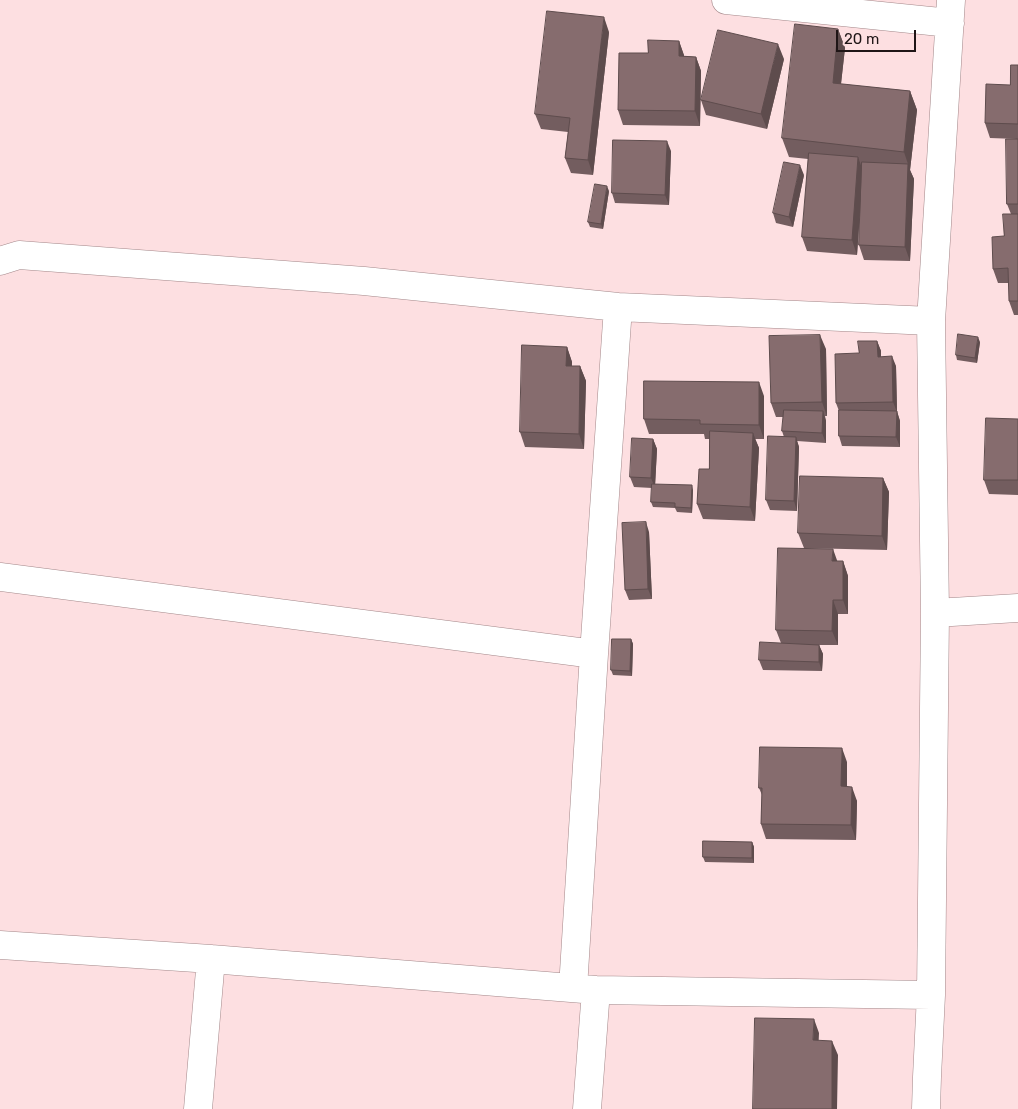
<!DOCTYPE html>
<html>
<head>
<meta charset="utf-8">
<style>
  body { margin:0 }
  #map { position:relative; width:1018px; height:1109px; overflow:hidden; background:#fddfe1; font-family:Rubik,sans-serif }
  canvas { display:block }
  .scale { position:absolute; left:836px; top:30px; width:80px; height:22px; box-sizing:border-box; border:2px solid #1f1516; border-top:0; padding-left:6px; font-size:15px; line-height:18px; white-space:nowrap; color:#1f1516; -webkit-text-stroke:4px #fddfe1; paint-order:stroke }
</style>
</head>
<body>
<div id="map">
<canvas width="1018" height="1109"></canvas>
<div class="scale">20 m</div>
</div>
<script>
const g = document.querySelector('canvas').getContext('2d');
g.lineJoin = 'round';
function trace(path, color, width, dash) { g.strokeStyle = color; g.lineWidth = width; g.lineCap = dash ? 'butt' : 'round'; g.setLineDash(dash || []); g.stroke(path); }
function fillPath(path, color) { g.fillStyle = color; g.fill(path, 'evenodd'); }
const minor = new Path2D(`
  M 726,0 L 950,23
  M 0,261 L 19,255 L 364,281 L 618,307 L 931,321
  M 0,577 L 594,654
  M 935,613 L 1018,608
  M 0,945 L 211,959 L 596,990 L 931,995
  M 573,988 L 594,654 L 618,307
  M 198,1109 L 211,959
  M 587,1109 L 596,990
  M 926,1109 L 927,1077 L 931,995 L 935,613 L 931,321 L 951,0`);
trace(minor, '#a38789', 29);
trace(minor, '#fff', 28);
fillPath(new Path2D(`
  M 838,29 L 845,48 L 841,84 L 910,91 L 917,110 L 910,170 L 914,179 L 910,261 L 864,260 L 859,245 L 860,209 L 857,255 L 807,251 L 802,237 L 808,159 L 789,157 L 782,138 Z
  M 609,32 L 593,175 L 571,173 L 565,158 L 568,132 L 541,129 L 535,114 Z
  M 679,41 L 684,56 L 696,57 L 701,71 L 700,126 L 623,125 L 618,110 L 648,53 Z
  M 784,59 L 767,129 L 706,115 L 701,100 Z
  M 1018,65 L 1018,315 L 1014,315 L 1009,301 L 1009,283 L 998,283 L 993,269 L 1011,214 L 1007,204 L 1017,139 L 990,138 L 985,123 L 1010,85 Z
  M 671,151 L 669,205 L 615,203 L 612,193 Z
  M 804,175 L 793,227 L 776,223 L 773,213 Z
  M 609,191 L 603,229 L 590,227 L 588,222 Z
  M 877,341 L 881,351 L 881,357 L 896,366 L 897,412 L 900,421 L 900,447 L 842,446 L 839,436 L 839,411 L 836,403 L 859,353 Z
  M 980,342 L 977,363 L 957,360 L 956,355 Z
  M 567,347 L 572,362 L 572,366 L 580,366 L 586,381 L 584,449 L 525,447 L 520,432 Z
  M 826,349 L 827,416 L 825,416 L 826,421 L 826,443 L 797,441 L 799,447 L 797,511 L 770,510 L 766,500 L 784,437 L 782,431 L 783,417 L 776,417 L 771,403 Z
  M 764,396 L 764,439 L 755,439 L 759,448 L 755,521 L 703,519 L 697,504 L 709,469 L 710,439 L 705,439 L 704,434 L 649,434 L 644,419 Z
  M 1018,419 L 1018,495 L 989,494 L 984,480 Z
  M 653,439 L 657,449 L 655,484 L 693,490 L 692,513 L 677,512 L 675,508 L 653,507 L 651,502 L 652,488 L 634,487 L 630,477 Z
  M 883,478 L 889,492 L 887,550 L 804,548 L 798,533 Z
  M 649,532 L 652,599 L 629,600 L 625,590 Z
  M 837,561 L 843,561 L 848,576 L 848,614 L 838,614 L 838,645 L 819,645 L 823,654 L 822,671 L 763,670 L 759,660 L 781,643 L 776,630 Z
  M 631,639 L 633,644 L 632,676 L 613,675 L 611,670 Z
  M 847,762 L 847,786 L 857,801 L 856,840 L 766,839 L 761,824 L 762,795 L 759,788 Z
  M 752,842 L 754,847 L 754,863 L 705,862 L 703,857 Z`), '#735d5f');
fillPath(new Path2D(`
  M 604,17 L 609,32 L 593,175 L 588,160 Z
  M 838,29 L 845,48 L 839,101 L 833,83 Z
  M 679,41 L 684,55 L 684,71 L 679,56 Z
  M 778,44 L 784,59 L 767,129 L 761,114 Z
  M 696,57 L 701,71 L 700,126 L 695,111 Z
  M 910,91 L 917,110 L 910,170 L 914,179 L 910,261 L 905,247 L 908,164 L 904,152 Z
  M 667,141 L 671,151 L 669,205 L 665,195 Z
  M 858,157 L 863,171 L 857,255 L 852,240 Z
  M 800,165 L 804,175 L 793,227 L 789,217 Z
  M 607,186 L 609,191 L 603,229 L 601,224 Z
  M 820,335 L 826,349 L 827,416 L 822,402 Z
  M 978,337 L 980,342 L 977,363 L 975,358 Z
  M 877,341 L 881,351 L 881,367 L 878,357 Z
  M 567,347 L 572,362 L 571,380 L 566,366 Z
  M 892,356 L 896,366 L 897,412 L 893,402 Z
  M 580,366 L 586,381 L 584,449 L 579,434 Z
  M 759,382 L 764,396 L 764,439 L 759,425 Z
  M 823,411 L 826,421 L 826,443 L 822,433 Z
  M 897,411 L 900,421 L 900,447 L 896,437 Z
  M 753,433 L 759,448 L 755,521 L 750,507 Z
  M 796,437 L 799,447 L 797,511 L 794,501 Z
  M 653,439 L 657,449 L 655,488 L 651,478 Z
  M 883,478 L 889,492 L 887,550 L 882,536 Z
  M 692,485 L 693,490 L 692,513 L 691,508 Z
  M 646,522 L 649,532 L 652,599 L 648,589 Z
  M 833,549 L 838,563 L 832,561 Z
  M 843,561 L 848,576 L 848,614 L 843,600 Z
  M 833,600 L 838,614 L 838,645 L 832,631 Z
  M 631,639 L 633,644 L 632,676 L 630,671 Z
  M 819,645 L 823,654 L 822,671 L 819,662 Z
  M 842,748 L 847,762 L 847,801 L 841,786 Z
  M 852,787 L 857,801 L 856,840 L 851,825 Z
  M 752,842 L 754,847 L 754,863 L 752,858 Z
  M 814,1019 L 819,1033 L 818,1055 L 813,1040 Z
  M 832,1041 L 838,1055 L 837,1109 L 832,1109 Z`), '#5e4c4d');
const building = new Path2D(`
  M 547,11 L 604,17 L 588,160 L 565,158 L 570,118 L 535,114 Z
  M 795,24 L 838,29 L 833,83 L 910,91 L 904,152 L 782,138 Z
  M 718,30 L 778,44 L 761,114 L 701,100 Z
  M 648,40 L 679,41 L 679,56 L 696,57 L 695,111 L 618,110 L 619,53 L 648,53 Z
  M 1011,65 L 1018,65 L 1018,124 L 985,123 L 986,84 L 1010,85 Z
  M 1006,139 L 1018,139 L 1018,204 L 1007,204 Z
  M 613,140 L 667,141 L 665,195 L 612,193 Z
  M 809,153 L 858,157 L 852,240 L 802,237 Z
  M 784,162 L 800,165 L 789,217 L 773,213 Z
  M 862,162 L 908,164 L 905,247 L 859,245 Z
  M 595,184 L 607,186 L 601,224 L 588,222 Z
  M 1003,214 L 1018,214 L 1018,301 L 1009,301 L 1008,268 L 993,269 L 992,237 L 1004,236 Z
  M 958,334 L 978,337 L 975,358 L 956,355 Z
  M 820,335 L 822,402 L 771,403 L 769,336 Z
  M 858,341 L 877,341 L 878,357 L 892,356 L 893,402 L 836,403 L 835,354 L 859,353 Z
  M 522,345 L 567,347 L 566,366 L 580,366 L 579,434 L 520,432 Z
  M 644,381 L 759,382 L 759,425 L 700,424 L 700,420 L 644,419 Z
  M 784,410 L 823,411 L 822,433 L 782,431 Z
  M 839,410 L 897,411 L 896,437 L 839,436 Z
  M 986,418 L 1018,419 L 1018,480 L 984,480 Z
  M 710,431 L 753,433 L 750,507 L 697,504 L 699,469 L 709,469 Z
  M 768,436 L 796,437 L 794,501 L 766,500 Z
  M 632,438 L 653,439 L 651,478 L 630,477 Z
  M 800,476 L 883,478 L 882,536 L 798,533 Z
  M 652,484 L 692,485 L 691,508 L 675,507 L 675,503 L 651,502 Z
  M 646,522 L 648,589 L 625,590 L 622,523 Z
  M 778,548 L 833,549 L 832,561 L 843,561 L 843,600 L 833,600 L 832,631 L 776,630 Z
  M 612,639 L 631,639 L 630,671 L 611,670 Z
  M 760,642 L 819,645 L 819,662 L 759,660 Z
  M 760,747 L 842,748 L 841,786 L 852,787 L 851,825 L 761,824 L 762,788 L 759,788 Z
  M 703,841 L 752,842 L 752,858 L 703,857 Z
  M 755,1018 L 814,1019 L 813,1040 L 832,1041 L 832,1109 L 753,1109 Z`);
fillPath(building, '#866c6e');
trace(building, '#5e4c4d', 1);
</script>
</body>
</html>
